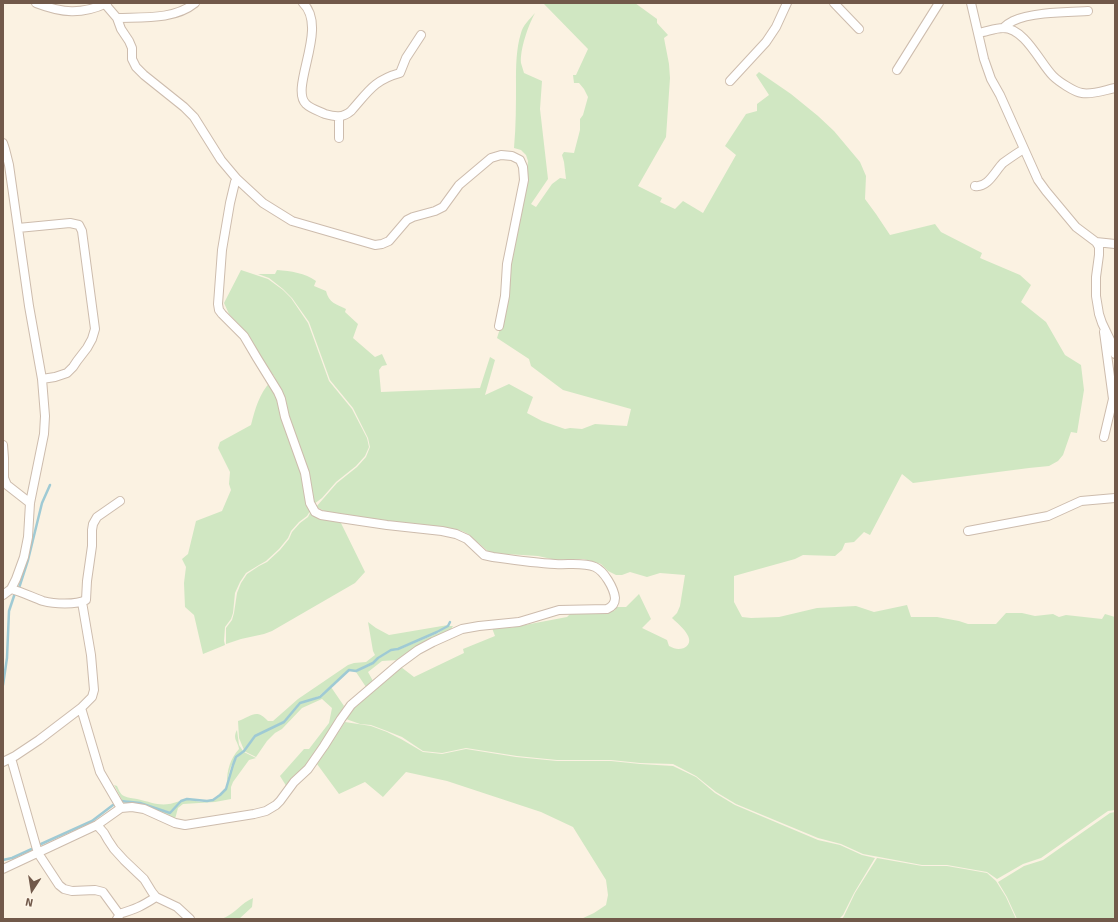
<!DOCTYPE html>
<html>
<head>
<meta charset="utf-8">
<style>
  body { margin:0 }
  #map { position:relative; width:1118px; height:922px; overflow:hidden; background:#fbf2e2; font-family:Signika,sans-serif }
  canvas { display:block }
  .frame { position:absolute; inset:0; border:4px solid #71594a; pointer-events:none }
  .north { position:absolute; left:12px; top:870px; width:40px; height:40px; -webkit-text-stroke:3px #fef6e8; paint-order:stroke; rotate:192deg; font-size:11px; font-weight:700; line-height:16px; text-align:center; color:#71594a }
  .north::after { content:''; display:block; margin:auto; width:14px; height:18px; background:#71594a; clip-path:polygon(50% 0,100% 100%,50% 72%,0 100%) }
</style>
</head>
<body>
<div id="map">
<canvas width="1118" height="922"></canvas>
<div class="frame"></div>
<div class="north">N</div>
</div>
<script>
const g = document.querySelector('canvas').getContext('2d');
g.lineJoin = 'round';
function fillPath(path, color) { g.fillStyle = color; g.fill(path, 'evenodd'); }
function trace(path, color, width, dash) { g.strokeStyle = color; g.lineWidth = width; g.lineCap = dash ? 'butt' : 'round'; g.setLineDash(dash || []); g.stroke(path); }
fillPath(new Path2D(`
  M 545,3 L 635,3 L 657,19 L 657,23 L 668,35 L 664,38 L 669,64 L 670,78 L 666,137 L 638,186 L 662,198 L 660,202 L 675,209 L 683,201 L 703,213 L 736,155 L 725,146 L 746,114 L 757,111 L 757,104 L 769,95 L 756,75 L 759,72 L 791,94 L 818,116 L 834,131 L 860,162 L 866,176 L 865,199 L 876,214 L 890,235 L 935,224 L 941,232 L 982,253 L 980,258 L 1020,275 L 1031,285 L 1021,302 L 1046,322 L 1065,355 L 1081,365 L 1084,390 L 1077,433 L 1071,432 L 1063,455 L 1058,461 L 1049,466 L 1029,468 L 913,483 L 902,474 L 870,535 L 864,532 L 854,542 L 845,543 L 842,550 L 835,556 L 803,555 L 795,559 L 734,576 L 734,602 L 742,617 L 751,618 L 779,617 L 817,608 L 856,606 L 874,612 L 907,605 L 911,617 L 937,617 L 959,621 L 968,624 L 996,624 L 1006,613 L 1022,613 L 1035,616 L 1053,614 L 1059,617 L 1066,615 L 1102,619 L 1105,614 L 1115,617 L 1115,810 L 1108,811 L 1041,858 L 1023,864 L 997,879 L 987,872 L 947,865 L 922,865 L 863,854 L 841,844 L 818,838 L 736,804 L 716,792 L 696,776 L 673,764 L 640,763 L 611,760 L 557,760 L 517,756 L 466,748 L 442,753 L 423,751 L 402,737 L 387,731 L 371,725 L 360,724 L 346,719 L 353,709 L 401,667 L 414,677 L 464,653 L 463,649 L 495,636 L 492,628 L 509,628 L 567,617 L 572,612 L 614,611 L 617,607 L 626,607 L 639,594 L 651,619 L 642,628 L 667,640 L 669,646 C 675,649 678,650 684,648 C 699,640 678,624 672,618 L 677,613 L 680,606 L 685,575 L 660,573 L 647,577 L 630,572 L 622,575 L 616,575 L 608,571 L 601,564 L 591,561 L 583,559 L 556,560 L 538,556 L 490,553 L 468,534 L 462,531 L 448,528 L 387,522 L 329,513 L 316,507 L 337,483 L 357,467 L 366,457 L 370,447 L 368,438 L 353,408 L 330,380 L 309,322 L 292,298 L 283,289 L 269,278 L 258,274 L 275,274 L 277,270 C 291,271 305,273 316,281 L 314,286 L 326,291 C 329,303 336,304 346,309 L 345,312 L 358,324 L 353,338 L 375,357 L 382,354 L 387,365 L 382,366 L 379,370 L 381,392 L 480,388 L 490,357 L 495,360 L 485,395 L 509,384 L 533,397 L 527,413 L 542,421 L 565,429 L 570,428 L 582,429 L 595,424 L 627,426 L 631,409 L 563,390 L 531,366 L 529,359 L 497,338 L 505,313 L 512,256 L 526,179 L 528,161 L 526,155 L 521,150 L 514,148 C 516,126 516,104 516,83 C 516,67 516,49 521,33 C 523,25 529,20 535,13 C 528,26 520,49 521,63 C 522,66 523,70 524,73 L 542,81 L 540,109 L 548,179 L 531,204 L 536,207 L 552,184 L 560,178 L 566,179 L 564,162 L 562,155 L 564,152 L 574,153 L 580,130 L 580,119 L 583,115 L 588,97 L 584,89 L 579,83 L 574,83 L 573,75 L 576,75 L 588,49 L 544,4 Z
  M 241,270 L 268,279 L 283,290 L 291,298 L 308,323 L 329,381 L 352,409 L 367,438 L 369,447 L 365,456 L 356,466 L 336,482 L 322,498 L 314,504 L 298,447 L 281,391 L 274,376 L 260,358 L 248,334 L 229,314 L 224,303 Z
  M 271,381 L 278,392 L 312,508 L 307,516 L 299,522 L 291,531 L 288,538 L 279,549 L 266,561 L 259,565 L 246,573 L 240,582 L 235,593 L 233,613 L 231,619 L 225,627 L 224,641 L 225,645 L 203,654 L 194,615 L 185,607 L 184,583 L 186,567 L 182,559 L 188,554 L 196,521 L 222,511 L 231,490 L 229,484 L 230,472 L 218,448 L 220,442 L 251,425 C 255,409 259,394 271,381 Z
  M 312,509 L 339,519 L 365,572 L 355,583 L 272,631 L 264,634 L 241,639 L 226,644 L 226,628 L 232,620 L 234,613 L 237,593 L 241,583 L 247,574 L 259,566 L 267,562 L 280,550 L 289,539 L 292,532 L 300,523 L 308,517 Z
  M 368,622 L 376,628 L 389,635 L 448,625 L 437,632 L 398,649 L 390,650 L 378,658 L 372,663 L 356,670 L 349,670 L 319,696 L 300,703 L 284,721 L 254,736 L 244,750 L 239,738 L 238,721 C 252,716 256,708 268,721 L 273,721 L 298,699 L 348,665 L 354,663 L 366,662 L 375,655 L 373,651 Z
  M 449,626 L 453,626 L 448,634 L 425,646 L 416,646 L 398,660 L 382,661 L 368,672 L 373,681 L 366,687 L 356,672 L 373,664 L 378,659 L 391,651 L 398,650 L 438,633 Z
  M 331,687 L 344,706 L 322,746 L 287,788 L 285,784 L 280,776 L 304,749 L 309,749 L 329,723 L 332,708 L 322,699 L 302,708 L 282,729 L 275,733 L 267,741 L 256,757 L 244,751 L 255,737 L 284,722 L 300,704 L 320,697 Z
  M 345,722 L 371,726 L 387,732 L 401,739 L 423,752 L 442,754 L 466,749 L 516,757 L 557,761 L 611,761 L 640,764 L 673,766 L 696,777 L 715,793 L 735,805 L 818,840 L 840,845 L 862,855 L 875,858 L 854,893 L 843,915 L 839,919 L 581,919 L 594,913 L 606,905 L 608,895 L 606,880 L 573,827 L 541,812 L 447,781 L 406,772 L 383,797 L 365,782 L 339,794 L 317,764 Z
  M 237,730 L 239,745 L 243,751 C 231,760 230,769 227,783 C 227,770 230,759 239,749 C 238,741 232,739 237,730 Z
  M 244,752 L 256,758 L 249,760 L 233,782 L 231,787 L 231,799 L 215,802 L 183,804 L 178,808 L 175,819 L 126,804 L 122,801 L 140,804 L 170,813 C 174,810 177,805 181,802 C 191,795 205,810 221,795 C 232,785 228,769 237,758 C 238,756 241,754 244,752 Z
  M 114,785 L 117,786 C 119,790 120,794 124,796 C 128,798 133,798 137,799 C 155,803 161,808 180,801 L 170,812 L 141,803 L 122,800 Z
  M 1115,812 L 1115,919 L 1017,919 L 1007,897 L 998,882 L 1024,866 L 1043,860 L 1110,813 Z
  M 877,858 L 922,866 L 947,866 L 987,873 L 996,881 L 1006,897 L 1016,919 L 842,919 L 844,916 L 855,893 Z
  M 253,898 L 252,907 L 239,919 L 221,919 C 234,915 241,903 253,898 Z`), '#d0e7c2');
trace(new Path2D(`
  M 19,588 L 28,560 L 42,503 L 50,485
  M 3,685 L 7,658 L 9,611 L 15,593
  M 121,801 L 140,803 L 170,813 L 181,801 L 187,799 L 207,801 L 213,800 L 220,795 L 226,789 L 233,765 L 236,757 L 244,751 L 255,736 L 284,722 L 300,703 L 320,697 L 349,670 L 356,671 L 373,663 L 378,658 L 391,650 L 398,649 L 437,632 L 448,626 L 450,622
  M 41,844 L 92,821 L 113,805
  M 3,860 L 12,858 L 34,848`), '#9fcad4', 2.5);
const minor = new Path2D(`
  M 36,3 C 62,13 81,15 107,3
  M 303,3 C 329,28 289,88 306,104 C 311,109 319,111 325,114 C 335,117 343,118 351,111 C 368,92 374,80 400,73 L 406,58 L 421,35
  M 834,3 L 859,29
  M 971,3 L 984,59 L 991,79 L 1000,95 L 1038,180 L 1046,191 L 1076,227 L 1096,242 L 1099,247 L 1099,255 L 1096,277 L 1096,296 L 1099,314 L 1102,323 L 1112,344 L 1115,354
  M 105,4 L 117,18 C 143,17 174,20 195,3
  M 117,18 L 121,29 L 129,41 L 132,48 L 132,59 L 136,67 L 144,75 L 184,107 L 194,117 L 221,160 L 237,179 L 263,203 L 292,221 L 375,245 L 382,244 L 389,241 L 407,220 L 413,217 L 435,211 L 443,207 L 459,185 L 491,158 L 501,155 L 512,156 L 520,160 L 523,167 L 524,180 L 507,264 L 505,296 L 499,326
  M 1003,28 C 1006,25 1009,23 1013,21 C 1031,12 1068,12 1088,11
  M 978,33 C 986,32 995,28 1003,28 C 1025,28 1040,63 1053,76 C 1058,81 1074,92 1082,93 C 1092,95 1105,90 1115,88
  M 897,70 L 939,3
  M 730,81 L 766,42 L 776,27 L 787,3
  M 339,117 L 339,138
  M 3,143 L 5,149 L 9,165 L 29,306 L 42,379 L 55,377 L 67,373 L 73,367 L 77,361 L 87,348 L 92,339 L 95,329 L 82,231 L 79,225 L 70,223 L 18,228
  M 975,186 C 988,188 995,171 1003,163 C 1010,158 1017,153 1024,149
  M 1096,242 L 1115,244
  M 1104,332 L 1113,399 L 1104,437
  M 3,445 L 4,458 L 4,478 L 7,485 L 30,503
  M 968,531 L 1048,516 L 1081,501 L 1115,498
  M 11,589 C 22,592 32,597 43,601 C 54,604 76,605 86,600 L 87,581 L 92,546 L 92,530 L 93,524 L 97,517 L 120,501
  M 3,595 L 11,589 L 16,579 L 24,557 L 28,537 L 30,503 L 44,434 L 45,416 L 42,379
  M 81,708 L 100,772 L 121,808
  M 11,758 L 38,853 L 59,885 L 64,889 L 72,891 L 95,890 L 103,892 L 119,914 L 119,916 L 117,919
  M 3,762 L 15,756 L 39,740 L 81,708 L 92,697 L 94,690 L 91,655 L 82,602
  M 97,825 L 104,833 L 108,840 L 114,849 L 124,860 L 144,879 L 152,892 L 156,897 L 177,907 L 190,919
  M 3,869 L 97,825 L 121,808 L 132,807 L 144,809 L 175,823 L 185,825 L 254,814 L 266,811 L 276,805 L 280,801 L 294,782 L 308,769 L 324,746 L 341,719 L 351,705 L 399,664 L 418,650 L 433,642 L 462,629 L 479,626 L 519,622 L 559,610 L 607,609 C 612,607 615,604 615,598 C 614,588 604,571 595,567 C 583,562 568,565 555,564 C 534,563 514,560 493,557 L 484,555 L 467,539 L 456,534 L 442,531 L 387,525 L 340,518 L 321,515 L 315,512 L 310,503 L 305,473 L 285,417 L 281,399 L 278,392 L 257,358 L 244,336 L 222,314 L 219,310 L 218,304 L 222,250 L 230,203 L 235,182 L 237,179
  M 119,914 C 136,909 142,906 156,897`);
trace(minor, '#cdbcad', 10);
trace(minor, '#fff', 8);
</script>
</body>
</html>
